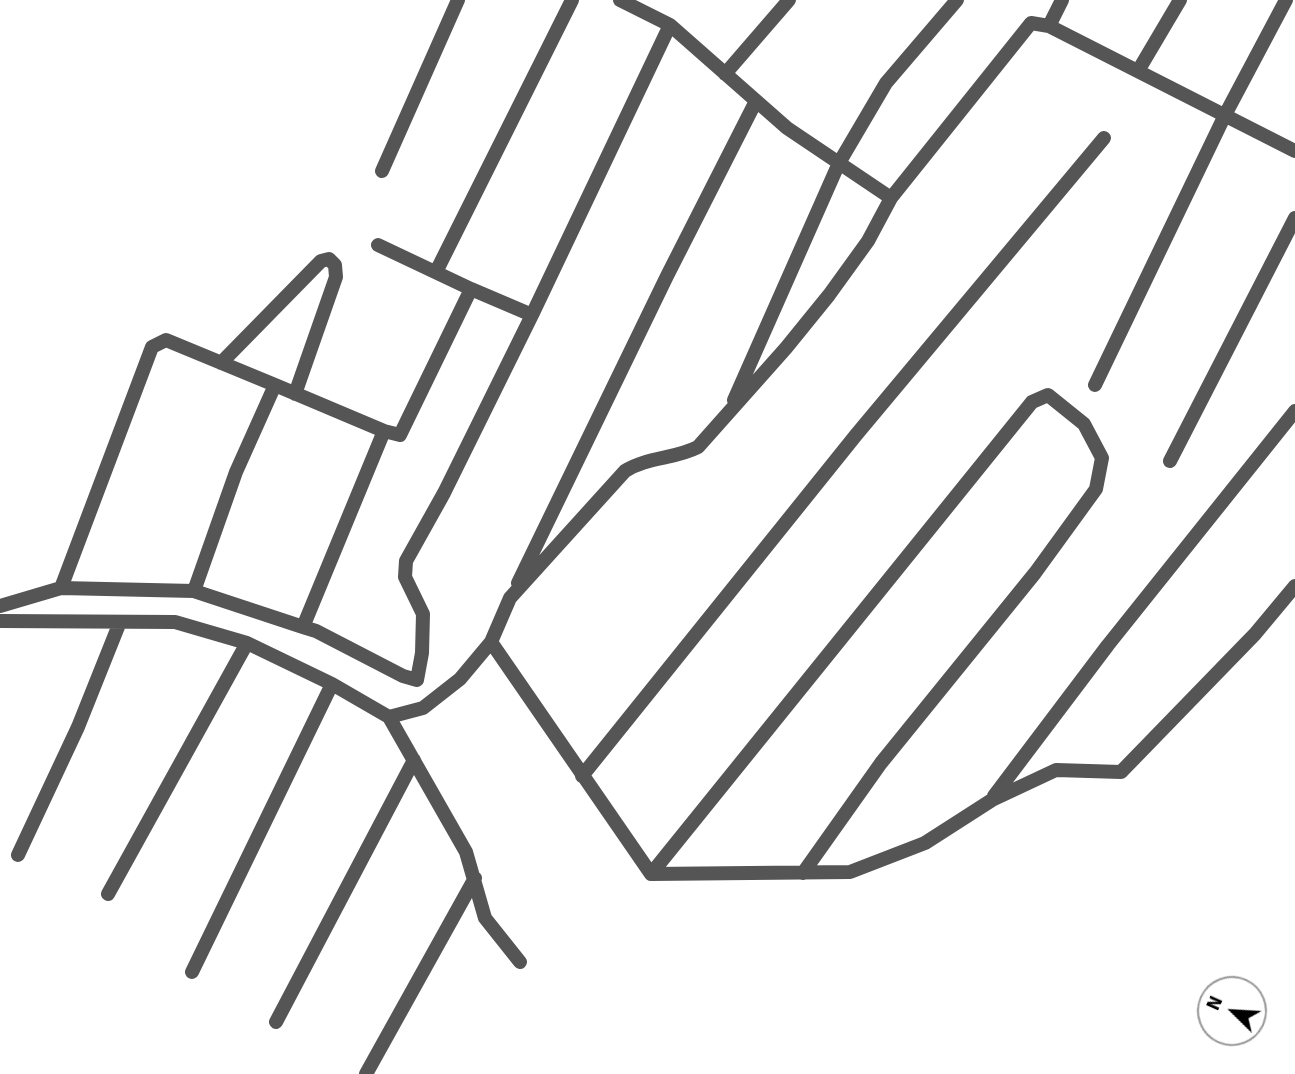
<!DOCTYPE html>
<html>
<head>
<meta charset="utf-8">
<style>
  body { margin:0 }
  #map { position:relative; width:1295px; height:1074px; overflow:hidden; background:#fff; font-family:Signika,sans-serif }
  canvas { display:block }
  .north { position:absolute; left:1197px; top:976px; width:70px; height:70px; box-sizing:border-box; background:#fff; border:2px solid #999; border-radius:50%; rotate:294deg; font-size:19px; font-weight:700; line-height:28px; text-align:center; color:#000 }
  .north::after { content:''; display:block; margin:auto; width:24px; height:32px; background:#000; clip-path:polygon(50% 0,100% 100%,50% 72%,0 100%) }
</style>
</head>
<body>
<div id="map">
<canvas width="1295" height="1074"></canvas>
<div class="north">N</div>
</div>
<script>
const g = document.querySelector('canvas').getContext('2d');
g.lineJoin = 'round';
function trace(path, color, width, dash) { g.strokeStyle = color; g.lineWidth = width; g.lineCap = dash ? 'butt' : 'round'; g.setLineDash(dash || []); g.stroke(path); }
trace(new Path2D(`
  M 620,0 L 670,25 L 787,128 L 891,198
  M 1049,26 L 1062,0
  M 1138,71 L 1180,0
  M 725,74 L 789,0
  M 382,171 L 458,0
  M 378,245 L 471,289
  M 436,272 L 572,0
  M 532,315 L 670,25
  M 221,363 L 321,261 L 329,259 L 335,265 L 336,277 L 295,394
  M 1095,385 L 1225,115 L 1286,0
  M 734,400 L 839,163 L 886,83 L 957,0
  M 1170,461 L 1295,218
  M 518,583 L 667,276 L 756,101
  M 61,588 L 152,347 L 166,340 L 275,385
  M 194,591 L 236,472 L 275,385 L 384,431
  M 0,606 L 61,588 L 194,591 L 303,627 L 316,631 L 403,676 L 417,680 L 422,653 L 423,614 L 405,577 L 406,561 L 444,493 L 532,315 L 471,289 L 400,435 L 384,431 L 303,627
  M 0,621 L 175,622 L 247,643 L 332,684 L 389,717 L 423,708 L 460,679 L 491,642 L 510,598 L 625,471 C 647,457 675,459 698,447 L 786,348 L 829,295 L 868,241 L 891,198 L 1031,23 L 1049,26 L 1295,151
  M 491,642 L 651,874 L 850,872 L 925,843 L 992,800 L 1056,770 L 1121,772 L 1255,634 L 1295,586
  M 389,717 L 466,852 L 485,918 L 520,962
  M 582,776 L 856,435 L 1104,138
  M 994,796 L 1108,645 L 1295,411
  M 18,855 L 78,727 L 120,622
  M 651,874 L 1032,402 L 1048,395 L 1084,424 L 1102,458 L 1096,489 L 1035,573 L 881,763 L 803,873
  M 108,894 L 247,643
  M 192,972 L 332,684
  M 276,1022 L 414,760
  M 366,1074 L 475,878`), '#555', 14);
</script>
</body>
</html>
